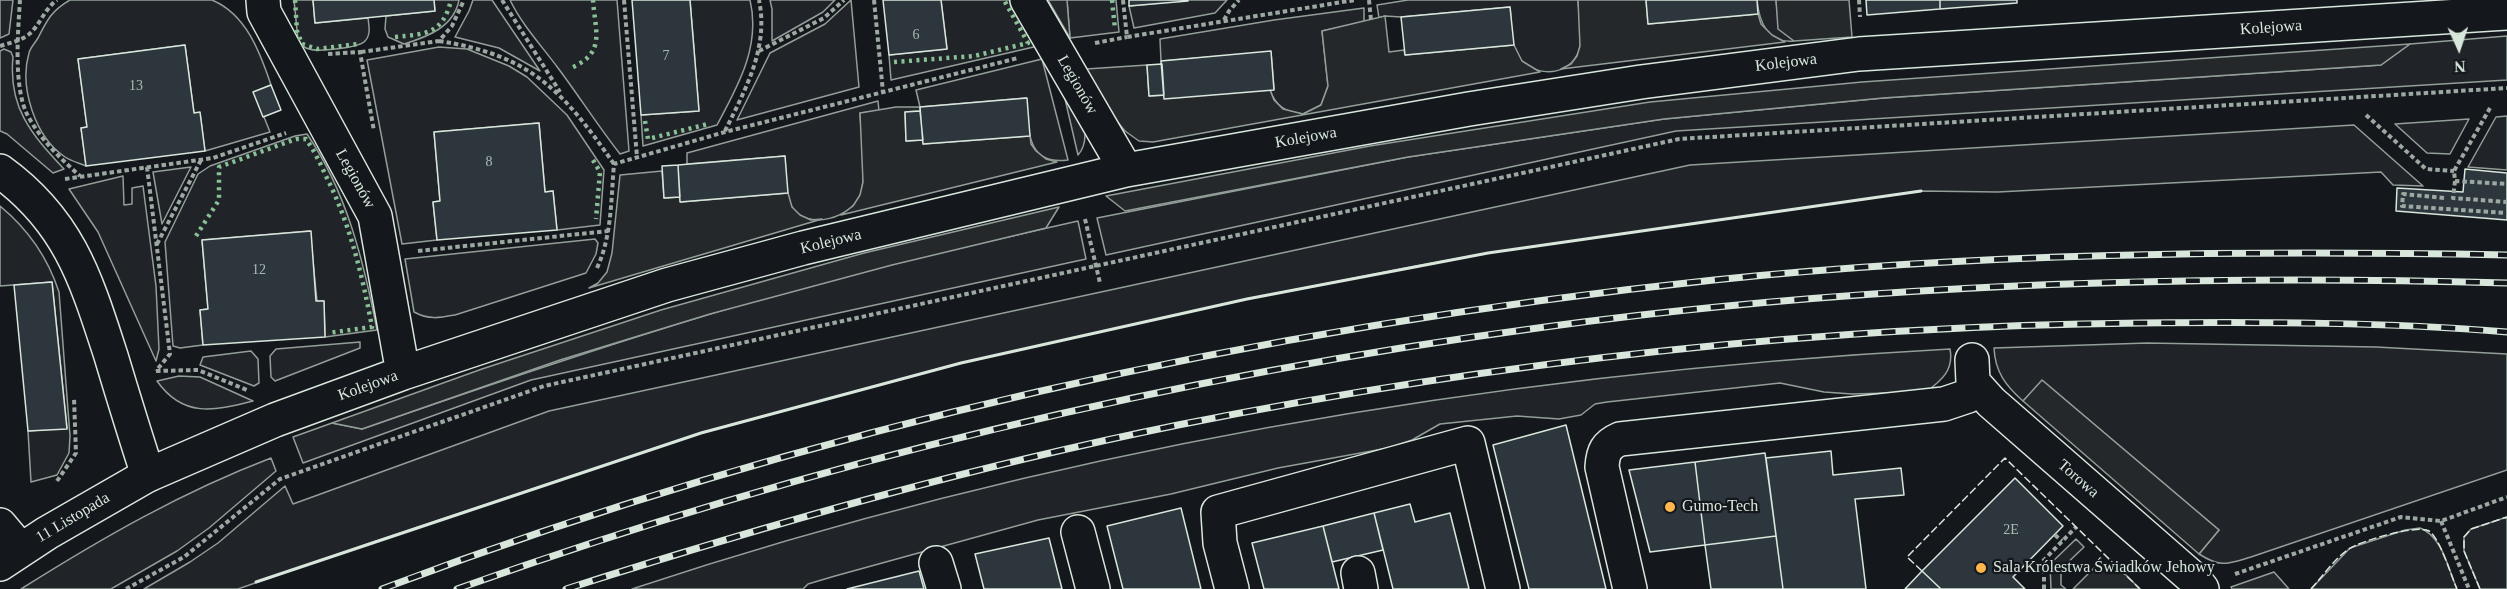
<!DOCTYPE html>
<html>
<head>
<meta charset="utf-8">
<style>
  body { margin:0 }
  #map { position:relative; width:2507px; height:589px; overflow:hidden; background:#14181c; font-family:"Times New Roman",serif }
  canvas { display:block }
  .north { position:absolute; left:2429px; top:18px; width:60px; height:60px; -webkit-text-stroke:4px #14181c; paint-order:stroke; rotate:177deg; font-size:16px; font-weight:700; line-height:24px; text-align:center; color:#d8e6dc }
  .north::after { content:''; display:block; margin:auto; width:21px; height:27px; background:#d8e6dc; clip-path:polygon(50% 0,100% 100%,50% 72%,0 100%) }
</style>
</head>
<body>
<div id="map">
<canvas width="2507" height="589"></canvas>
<div class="north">N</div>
</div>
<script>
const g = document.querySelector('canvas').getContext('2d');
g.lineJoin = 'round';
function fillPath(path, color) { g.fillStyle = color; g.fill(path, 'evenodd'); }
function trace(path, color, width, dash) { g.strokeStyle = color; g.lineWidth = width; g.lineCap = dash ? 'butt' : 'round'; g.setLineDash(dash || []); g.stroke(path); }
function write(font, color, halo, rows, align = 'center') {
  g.font = font + ' "Times New Roman",serif'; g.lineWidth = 4.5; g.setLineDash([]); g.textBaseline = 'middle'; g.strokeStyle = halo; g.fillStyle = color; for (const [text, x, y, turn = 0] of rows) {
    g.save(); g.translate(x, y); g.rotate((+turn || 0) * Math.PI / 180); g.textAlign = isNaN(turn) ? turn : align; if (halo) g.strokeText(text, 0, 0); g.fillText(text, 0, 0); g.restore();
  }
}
const green = new Path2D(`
  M 0,0 L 13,0 L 9,34 L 0,38 Z
  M 70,0 L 212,0 C 246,14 260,52 271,85 L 254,92 L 270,132 L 205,151 L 200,113 L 194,113 L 185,45 L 78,59 L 87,127 L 81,128 L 86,166 C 79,163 71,161 65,157 C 35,137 19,87 29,53 C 30,48 35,43 38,38 C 47,20 52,10 70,0 Z
  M 294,0 L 313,0 L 315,23 L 368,18 C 369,26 371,35 365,41 C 359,48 318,52 309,49 C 304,48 301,45 298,40 Z
  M 434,0 L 459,0 C 454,27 427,37 404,44 L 388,37 L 385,29 L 386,16 L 435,11 Z
  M 473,0 L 492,0 L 540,71 L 499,48 L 455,37 L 469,11 Z
  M 510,0 L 617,0 L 629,151 L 620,154 C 598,126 579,96 558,68 C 541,45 522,25 510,0 Z
  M 690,0 L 750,0 C 761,46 738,86 717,125 L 643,146 L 641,115 L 699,111 Z
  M 770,0 L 835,0 L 823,12 L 772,41 L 772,9 Z
  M 851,0 L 859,87 L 737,120 L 770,53 L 825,24 Z
  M 941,0 L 1011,0 L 1038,46 L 891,80 L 889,55 L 947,49 Z
  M 1067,0 L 1116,0 L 1119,32 L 1070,38 Z
  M 1188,0 L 1227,0 L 1215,13 L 1134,28 L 1129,6 Z
  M 1408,0 L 1578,0 C 1579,17 1585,40 1577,55 C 1565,79 1527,76 1516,53 C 1510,40 1512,21 1510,7 L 1401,17 L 1385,16 L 1379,18 L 1377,5 Z
  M 1757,0 L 1776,0 L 1779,29 L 1794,41 C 1768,44 1759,22 1757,0 Z
  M 1364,8 L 1364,22 L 1322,31 L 1328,86 L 1321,105 L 1303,114 C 1286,112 1276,107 1270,90 L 1274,89 L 1271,52 L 1161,61 L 1160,39 L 1274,20 Z
  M 2507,36 L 2507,80 L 1676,131 L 1106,255 L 1097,218 L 1408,157 L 1664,119 L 1883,98 L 2381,65 L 2410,44 Z
  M 439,47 L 467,49 L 509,66 L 527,77 L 567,115 L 604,170 L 600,225 L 557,230 L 553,191 L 545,192 L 539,123 L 434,132 L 440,201 L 433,202 L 437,240 L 402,244 L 367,60 Z
  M 4,49 L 11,52 L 13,57 C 8,107 31,134 64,169 L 53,173 L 7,134 L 0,131 L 0,51 Z
  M 1042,59 L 1068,160 C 1025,166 1029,128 1026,98 L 920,107 L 916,90 Z
  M 1056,60 C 1067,84 1099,132 1078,155 Z
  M 878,101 L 879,111 L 860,113 C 861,136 867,171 861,193 C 854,217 807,232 792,207 C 785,193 786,171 785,156 L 687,164 L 687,153 Z
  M 2507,116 L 2507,170 L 2468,167 L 2496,117 Z
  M 2469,119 L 2450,154 L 2427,153 L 2395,124 Z
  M 2354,125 L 2423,186 L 2393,185 L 2381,172 L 1998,192 L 1921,191 L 1488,253 L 1416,266 L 1247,299 L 961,363 L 701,433 L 367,544 L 238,589 L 144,589 L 190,562 L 218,543 L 285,486 L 293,504 L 549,411 L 1690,165 Z
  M 307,134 C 347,192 364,263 377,330 L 325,337 L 324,301 L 317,301 L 310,231 L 202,240 L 208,309 L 200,310 L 203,345 L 180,348 L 173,346 L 165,242 L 198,174 L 210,166 L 295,136 Z
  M 191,167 L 162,224 L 153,172 Z
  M 123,176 L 124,205 L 132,204 L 132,188 L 143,186 L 156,286 L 159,349 L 156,361 L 98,232 L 69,189 Z
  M 0,206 C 28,229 48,258 59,292 L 70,436 L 69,453 L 57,475 L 31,482 L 28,431 L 67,428 L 52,282 L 0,286 Z
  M 1078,221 L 1086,259 L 531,380 L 303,463 L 293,437 L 332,423 L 362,429 C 477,389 591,350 707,315 C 829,278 954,249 1078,221 Z
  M 595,239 L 598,243 L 596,254 L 586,273 L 455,315 C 439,318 429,320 414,312 L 405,259 Z
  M 360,342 L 360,348 L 275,381 L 271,377 L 270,356 L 276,349 Z
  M 2147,343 L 2376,347 L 2507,354 L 2507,470 L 2251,557 C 2227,564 2221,568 2199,554 L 2219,530 L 2043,381 L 2023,401 C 2006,386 1995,372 1994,348 Z
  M 1950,349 C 1954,370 1942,380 1926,392 L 1852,394 L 1824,392 L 1780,383 L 1607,402 L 1595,404 L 1581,415 L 1559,419 L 1517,416 L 1440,424 L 1412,440 L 1388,448 L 1278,468 L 1171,494 L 1038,520 L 835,576 L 808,584 L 803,589 L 632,589 C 1056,448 1504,373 1950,349 Z
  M 251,351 L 258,359 L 259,383 L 254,386 L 200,365 L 203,357 Z
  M 179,376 L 200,377 L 253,401 C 214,411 183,418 157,381 Z
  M 271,458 L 276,471 L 209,528 L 177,551 L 111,589 L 21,589 C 102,538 182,492 271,458 Z
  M 2507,517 L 2507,589 L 2480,589 L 2464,551 L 2464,537 L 2471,529 Z
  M 2420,528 C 2442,536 2448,568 2457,589 L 2311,589 L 2350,548 L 2405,530 Z
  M 2076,539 L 2084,547 L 2061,569 L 2061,585 L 2066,589 L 2051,589 L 2050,564 Z`);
fillPath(green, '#202428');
trace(green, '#939e99', 1.5);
const parking = new Path2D(`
  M 1048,0 L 1067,0 L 1070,38 Z
  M 1578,0 L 1646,0 L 1648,24 L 1758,14 L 1761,24 L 1772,35 L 1785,42 L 1561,69 L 1571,64 L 1577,56 L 1580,46 Z
  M 1776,0 L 1849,0 L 1852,37 L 1794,41 L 1778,29 Z
  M 1385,16 L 1389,52 L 1404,50 L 1405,55 L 1514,45 L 1522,61 L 1540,72 L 1153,142 L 1139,141 L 1125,131 L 1111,114 L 1086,69 L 1147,65 L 1149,96 L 1270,90 L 1274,100 L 1283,109 L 1303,114 L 1321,105 L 1328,86 L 1322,31 Z
  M 2410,44 L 2381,65 L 1883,98 L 1664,119 L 1408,157 L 1125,211 L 1106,196 L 1370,146 L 1650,102 L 1862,82 Z
  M 896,107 L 920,107 L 920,111 L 905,112 L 906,141 L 923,140 L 923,144 L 1030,136 L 1031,144 L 1036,151 L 1046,159 L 1057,162 L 841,215 L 853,206 L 860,195 L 863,182 L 860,113 Z
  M 662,171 L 664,198 L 680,197 L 681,202 L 788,193 L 792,207 L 800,215 L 811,220 L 822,219 L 589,288 L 598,283 L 607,272 L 612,253 L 620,175 Z
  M 1059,207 L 1046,228 L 892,265 L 710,314 L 560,360 L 362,429 L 332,423 L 482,369 L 661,310 L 864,253 Z
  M 2042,380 L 2219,530 L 2199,554 L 2023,401 Z
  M 2100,562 L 2111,573 L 2117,566 L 2140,589 L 2073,589 Z
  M 2274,572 L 2289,589 L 2232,589 L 2231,587 Z`);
fillPath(parking, '#24282b');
trace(parking, '#939e99', 1.5);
const building = new Path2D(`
  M 313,0 L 434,0 L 435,11 L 315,23 Z
  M 632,0 L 690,0 L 699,111 L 641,115 Z
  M 883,0 L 941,0 L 947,49 L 889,55 Z
  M 1129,0 L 1188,0 L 1188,1 L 1129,6 Z
  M 1646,0 L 1757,0 L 1758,14 L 1648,24 Z
  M 1866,0 L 1940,0 L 1940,9 L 1867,15 Z
  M 1940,0 L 2017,0 L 2017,3 L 1940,9 Z
  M 1510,7 L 1514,45 L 1405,55 L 1401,17 Z
  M 185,45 L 194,113 L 200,112 L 205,151 L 86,166 L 81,128 L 87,127 L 78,59 Z
  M 1271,51 L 1274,90 L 1164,99 L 1161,61 Z
  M 1162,64 L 1164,95 L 1149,96 L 1147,65 Z
  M 271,85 L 281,110 L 263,117 L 253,92 Z
  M 1027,98 L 1030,136 L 923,144 L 920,107 Z
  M 920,111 L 923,140 L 906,141 L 905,112 Z
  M 539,123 L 545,192 L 553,191 L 557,230 L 437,240 L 433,202 L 440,201 L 434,132 Z
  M 785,156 L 788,193 L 680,202 L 678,165 Z
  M 678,165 L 680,197 L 664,198 L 662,166 Z
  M 2465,169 L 2507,173 L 2507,220 L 2396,211 L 2397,188 L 2463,192 Z
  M 311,231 L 316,301 L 324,301 L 325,337 L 203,345 L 200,310 L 208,309 L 202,240 Z
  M 52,282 L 67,429 L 28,431 L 14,285 Z
  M 1566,425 L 1606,589 L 1529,589 L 1493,445 Z
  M 1831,451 L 1833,475 L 1901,468 L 1904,495 L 1855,499 L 1866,589 L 1783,589 L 1766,458 Z
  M 1765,453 L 1776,536 L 1705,545 L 1695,462 Z
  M 1695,462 L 1705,545 L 1650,552 L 1629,470 Z
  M 2015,478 L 2063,526 L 2013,577 L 2025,589 L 1941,589 L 1922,571 Z
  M 1410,504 L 1415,522 L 1450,513 L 1469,589 L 1393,589 L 1374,513 Z
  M 1181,508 L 1201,589 L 1123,589 L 1107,526 Z
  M 1374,513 L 1383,550 L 1332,562 L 1323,526 Z
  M 1323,526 L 1339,589 L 1264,589 L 1252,543 Z
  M 1776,536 L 1783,589 L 1711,589 L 1705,545 Z
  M 1049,538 L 1062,589 L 984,589 L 975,554 Z
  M 919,571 L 924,589 L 847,589 Z
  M 1922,571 L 1941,589 L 1905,589 Z`);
fillPath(building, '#2c363c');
trace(building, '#d8e6dc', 1.5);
const minor = new Path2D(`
  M 263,0 L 264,12 L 375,216 L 403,373
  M 1027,0 L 1126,170
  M 1972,360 L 1973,382 L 1991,402 L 2195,580 L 2202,589
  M 0,525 L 21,550
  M 1078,532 L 1093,589
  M 936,563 L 944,589
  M 0,564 L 47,533 L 148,475 L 275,420 L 403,373 L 667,285 L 803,248 L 1126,170 L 1469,109 L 1641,82 L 1859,54 L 2507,13
  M 1358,573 L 1361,589
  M 1232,589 L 1220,543 L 1218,512 L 1468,443 L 1503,589
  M 1630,589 L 1602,467 C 1603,452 1606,445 1620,439 L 1944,404 L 1968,396 L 1977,388`);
const major = new Path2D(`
  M 0,171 C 69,221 86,279 111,356 C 123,396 135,435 148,475`);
trace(minor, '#d8e6dc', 36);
trace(major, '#d8e6dc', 36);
trace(new Path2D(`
  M 20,0 C 18,31 13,89 28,116 C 41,140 60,158 80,176
  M 502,0 L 560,92
  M 624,0 L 637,157
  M 874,0 L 883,92
  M 1123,0 L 1127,37 L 1355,0
  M 1369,0 L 1371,20
  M 1859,0 L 1860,17
  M 1224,20 L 1229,11 L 1239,0
  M 439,41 C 531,55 563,91 614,164
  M 1095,43 L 1127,37
  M 0,46 C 10,43 20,41 28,35 C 40,26 44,9 57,0
  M 759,51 L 824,18 L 844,0
  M 361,52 L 439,41 L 452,26 L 464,0
  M 328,54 L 360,52 L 374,131
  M 2490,108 L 2454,171 L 2455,181 L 2507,184
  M 2366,115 L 2426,169 L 2454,171
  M 725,131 C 745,90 769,48 759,0
  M 147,167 L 170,354 L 156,371
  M 65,179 L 213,158 L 286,133
  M 2455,181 L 2453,198 L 2507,202
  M 2444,198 L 2403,194 L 2402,206 L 2507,213
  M 1085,219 L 1100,283
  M 157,244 L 201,160
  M 418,251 L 608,231
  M 597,268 C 612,236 611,198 614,164 L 725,132 L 1018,58
  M 156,371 L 198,370 L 247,390
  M 57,481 L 76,453 L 74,398
  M 2441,521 L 2469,589
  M 2055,535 L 2062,541
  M 2235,574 L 2401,517 L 2441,521 L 2507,497
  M 126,589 L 184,557 L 280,479 L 544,386 L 1679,139 L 2507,88
  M 2044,589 L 2044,566 L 2041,563 L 2076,527`), '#9da8a2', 4, [4.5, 3]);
trace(minor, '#14181c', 33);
trace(major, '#14181c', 33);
const rail = new Path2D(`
  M 382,589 C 808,428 1261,327 1714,280 C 1977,253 2243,250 2507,255
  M 457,589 C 808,464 1175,376 1545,327 C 1864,284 2186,274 2507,283
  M 566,589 C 767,525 970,467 1178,425 C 1495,362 1817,326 2141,323 C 2263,322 2386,322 2507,332`);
trace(rail, '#d8e6dc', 7);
trace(rail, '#14181c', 4.5, [14]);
trace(new Path2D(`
  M 295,0 L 297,31 L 302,44 L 317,49 L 358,44
  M 1112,0 L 1115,29
  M 395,37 C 426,34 443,34 451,0
  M 894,62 L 974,56 L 1028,43 L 1004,0
  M 573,67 C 606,52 595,31 593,0
  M 645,121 L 648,139 L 708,124
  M 593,160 L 600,172 L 596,219
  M 196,236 L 219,200 L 219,167 L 296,139 L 306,139 C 314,150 320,163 326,176 C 350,224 362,274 372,327 L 328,333`), '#8ac095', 4.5, [3, 4.5]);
trace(new Path2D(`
  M 1922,571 L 1907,557 L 2005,458 L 2140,589
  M 2311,589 C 2323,576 2335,558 2349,549 C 2360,541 2418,524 2429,531 C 2440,538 2451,576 2457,589
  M 2480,589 L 2464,551 L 2464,537 L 2471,529 L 2507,517`), '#d8e6dc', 1.5, [8, 3]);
trace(new Path2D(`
  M 256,582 L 701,433 L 961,363 L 1247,299 L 1488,253 L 1921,191`), '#d8e6dc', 3);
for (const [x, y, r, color] of [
  [1670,507,6,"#ffb74d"],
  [1981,568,6,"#ffb74d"]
]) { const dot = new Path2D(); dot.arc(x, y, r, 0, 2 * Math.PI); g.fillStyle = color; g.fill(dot); trace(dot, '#14181c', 2); }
write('14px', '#adbab4', null, [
  ["6",916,35],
  ["7",666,56],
  ["13",136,86],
  ["8",489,162],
  ["12",259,270],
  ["2E",2011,530]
]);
write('16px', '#d8e6dc', '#14181c', [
  ["Kolejowa",2271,28,-4],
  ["Kolejowa",1786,63,-7],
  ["Legionów",1077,85,60],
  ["Kolejowa",1306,138,-10],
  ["Legionów",355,179,61],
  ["Kolejowa",831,242,-14],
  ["Kolejowa",368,386,-20],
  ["Torowa",2078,479,41],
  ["11 Listopada",73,518,-31]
]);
write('16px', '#d8e6dc', '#14181c', [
  ["Gumo-Tech",1682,507],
  ["Sala Królestwa Świadków Jehowy",1993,568]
], 'left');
</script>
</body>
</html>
